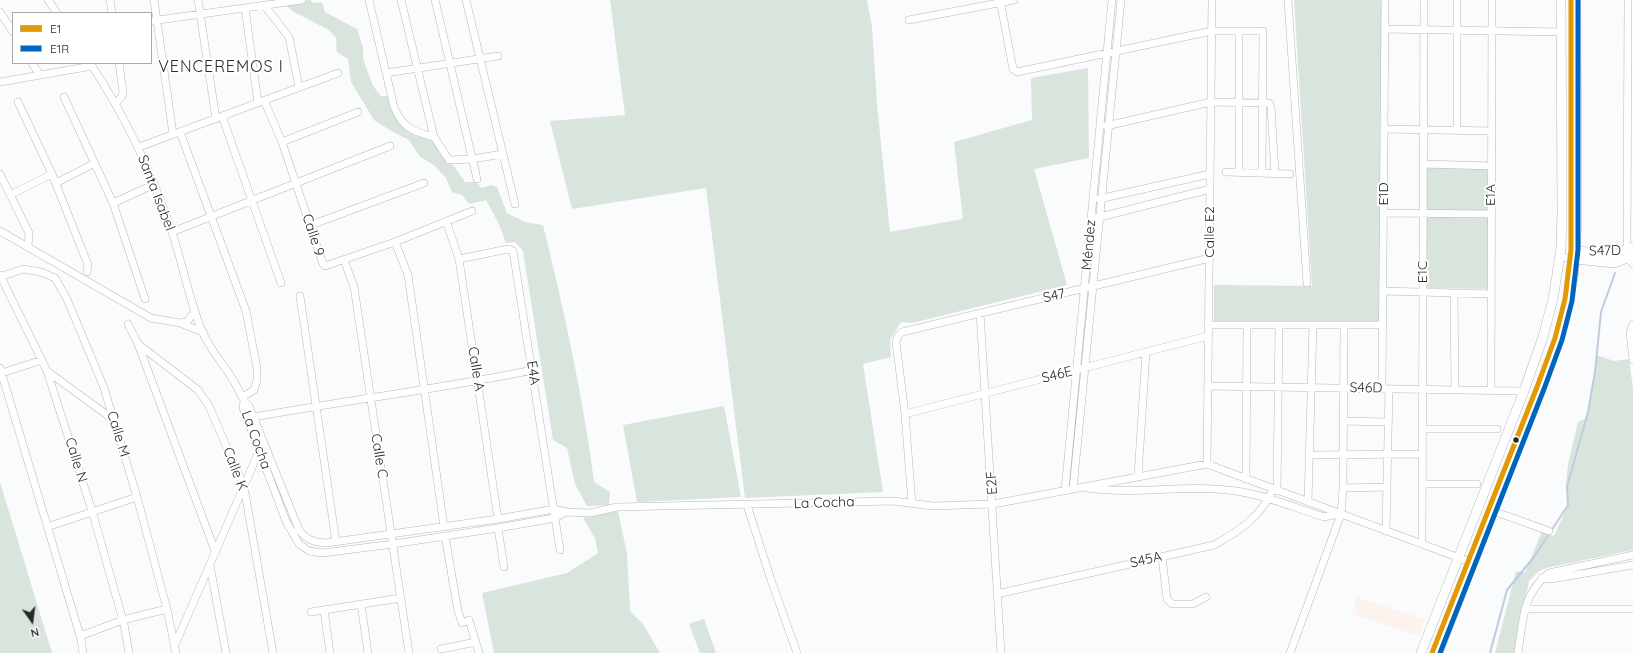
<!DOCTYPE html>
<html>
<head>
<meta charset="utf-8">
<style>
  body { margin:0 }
  #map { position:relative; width:1633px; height:653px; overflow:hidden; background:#f9fbfd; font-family:Quicksand,sans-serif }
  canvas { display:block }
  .legend { position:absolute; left:12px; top:12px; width:140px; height:52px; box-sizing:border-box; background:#fff; border:1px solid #a9a9aa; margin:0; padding:5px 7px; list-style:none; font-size:12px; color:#28292b }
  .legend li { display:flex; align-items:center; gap:8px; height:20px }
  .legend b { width:20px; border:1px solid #a9a9aa }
  .north { position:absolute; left:12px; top:601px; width:40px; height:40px; -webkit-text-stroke:3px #fff; paint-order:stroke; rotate:166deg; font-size:11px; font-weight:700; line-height:16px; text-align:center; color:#28292b }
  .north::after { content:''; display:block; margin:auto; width:14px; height:18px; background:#28292b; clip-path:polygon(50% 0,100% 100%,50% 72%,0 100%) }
</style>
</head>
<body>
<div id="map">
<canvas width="1633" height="653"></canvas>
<ul class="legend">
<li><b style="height:5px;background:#e29a04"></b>E1</li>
<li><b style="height:5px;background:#0065bd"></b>E1R</li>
</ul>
<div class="north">N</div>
</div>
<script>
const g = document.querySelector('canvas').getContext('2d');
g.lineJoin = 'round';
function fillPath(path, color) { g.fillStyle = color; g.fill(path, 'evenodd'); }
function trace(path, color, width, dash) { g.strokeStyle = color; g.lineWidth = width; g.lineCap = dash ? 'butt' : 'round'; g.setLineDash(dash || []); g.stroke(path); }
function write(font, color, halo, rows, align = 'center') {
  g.font = font + ' Quicksand,sans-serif'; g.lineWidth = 4; g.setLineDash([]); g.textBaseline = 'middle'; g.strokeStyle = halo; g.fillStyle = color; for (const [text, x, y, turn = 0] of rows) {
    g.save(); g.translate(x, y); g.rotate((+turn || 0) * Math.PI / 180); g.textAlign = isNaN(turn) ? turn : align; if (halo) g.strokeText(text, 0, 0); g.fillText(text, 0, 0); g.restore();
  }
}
fillPath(new Path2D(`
  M 1357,597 L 1425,619 L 1419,636 L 1352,614 Z`), '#fcf3ee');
fillPath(new Path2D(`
  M 279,0 L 311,0 L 313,3 L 322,2 L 325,12 L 357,29 L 363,47 L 363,59 L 373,86 L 381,96 L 387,96 L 397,120 L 404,127 L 433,140 L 445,159 L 454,166 L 465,182 L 476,182 L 482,188 L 491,185 L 497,187 L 507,213 L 525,222 L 543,225 C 564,310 583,396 594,482 L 610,492 L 609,505 L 587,506 L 575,484 L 567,448 L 553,440 L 523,251 L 515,242 L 506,243 L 499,224 L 486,200 L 469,204 L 462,195 L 452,192 L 446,178 L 434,165 L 420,157 L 409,140 L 393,132 L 374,120 L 351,82 L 348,59 L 337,52 L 336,38 L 329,30 L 294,12 Z
  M 610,0 L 867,0 L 872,27 L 877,104 L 890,232 L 963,219 L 954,142 L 1032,120 L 1031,78 L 1088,68 L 1089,158 L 1034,169 L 1067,285 L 912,323 L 901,322 L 890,340 L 891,357 L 863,364 L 883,492 L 745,498 L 706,188 L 572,209 L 550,121 L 625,115 Z
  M 1294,0 L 1382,0 L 1380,323 L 1214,322 L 1214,285 L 1312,286 Z
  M 1427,165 L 1488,168 L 1487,211 L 1427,210 Z
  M 1426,215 L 1488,216 L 1488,289 L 1426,288 Z
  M 1596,355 L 1614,361 L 1629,359 L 1633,389 L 1633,550 L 1546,568 L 1538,572 L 1529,581 L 1514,653 L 1495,653 L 1516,571 L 1525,573 L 1542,531 L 1554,536 L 1568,505 L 1566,484 L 1568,464 L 1578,422 L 1587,418 L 1595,372 Z
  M 724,406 L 741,497 L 637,502 L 623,425 Z
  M 0,482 L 52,653 L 0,653 Z
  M 618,511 L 627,554 L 630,611 L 643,624 L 660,653 L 494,653 L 482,593 L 567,573 L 598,553 L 595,538 L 583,518 Z
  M 704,619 L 716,653 L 700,653 L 689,624 Z`), '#d9e4dd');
trace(new Path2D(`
  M 1490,653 L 1507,590 L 1534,557 L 1568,505 L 1567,487 L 1588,412 L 1595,372 L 1601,312 L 1615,273`), '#bfcbdf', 2);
const minor = new Path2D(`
  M 48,0 L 57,13
  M 110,0 L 112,13
  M 154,0 L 173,134
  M 198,0 L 216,119
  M 369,0 L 394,107 C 403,129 413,131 434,137 L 449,160 L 472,159 L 503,154
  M 401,0 L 434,137
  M 435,0 L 477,179
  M 466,0 L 515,204
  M 1000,0 L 1013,69 L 1017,72 L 1212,31 L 1263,31 L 1262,172
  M 1288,0 L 1307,283
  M 1457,0 L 1457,131
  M 1628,0 L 1627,251 L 1628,259 L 1633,264
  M 264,5 L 289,37 L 299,87
  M 245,8 L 258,103
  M 0,12 L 13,32
  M 909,20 L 1014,0
  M 151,21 L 302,0
  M 1385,29 L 1562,32
  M 32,63 L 40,75
  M 90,63 C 125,115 152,173 172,232 C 183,265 189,300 202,331 C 210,350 223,363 233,380 C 239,389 241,399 249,406 L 299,530 C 307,540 313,542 326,543 L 498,519 L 554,509 L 566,512 L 590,513 L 617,507 L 893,501 L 933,506 L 993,504 L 1207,464 L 1473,563
  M 386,73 L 498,56
  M 0,82 L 92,66
  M 64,97 L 113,203 L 145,299
  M 264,100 L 282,142 L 323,264 L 325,266 L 395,242 L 472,211
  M 18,102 L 52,174 L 88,265 L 87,272
  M 116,103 L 122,96 L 123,92 L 119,63
  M 222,116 L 281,283
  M 1106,126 L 1211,102 L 1269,103 L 1271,107 L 1275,173
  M 1384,129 L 1492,131
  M 180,132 L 246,311 L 257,368 L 257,380 L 254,390 L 242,397
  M 282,142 L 358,112
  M 139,147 L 338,73
  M 1423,164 L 1492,166
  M 1226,172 L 1290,174
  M 1239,172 L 1239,31
  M 0,174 L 29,233 L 28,246
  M 56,183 L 95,163
  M 10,195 L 52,174
  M 1099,199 L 1210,174
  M 113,203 L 153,185
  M 1384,213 L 1491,214
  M 1096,218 L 1210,189
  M 446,221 L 459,259 L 498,519
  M 311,225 L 424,183
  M 0,231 L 151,318 L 180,323 L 203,332
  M 172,232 L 390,146
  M 395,242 L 408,275 L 444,527
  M 1560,257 L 1575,259
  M 459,259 L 508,249 L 513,251 L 560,550
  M 344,260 L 354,287 L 409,653
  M 0,275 L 47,371 L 92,511 L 124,624 L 129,653
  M 0,277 L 23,269 L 41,272 L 55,278 L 67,299 L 104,388 L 137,497 L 167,609 L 176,653
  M 1383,291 L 1491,294
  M 1454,293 L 1455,390
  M 300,296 L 336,542
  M 980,313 L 1001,653
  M 180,323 L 187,322 L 195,311
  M 128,324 L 138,344 L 198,390 L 209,406 L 244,487 L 273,653
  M 1633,324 L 1630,333 L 1633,360
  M 1208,325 L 1383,325
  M 138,344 L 215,551
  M 0,368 L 81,639 L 83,653
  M 47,371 L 114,420
  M 2,373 L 42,360
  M 1208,386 L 1524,391
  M 1382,389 L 1385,0
  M 1491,390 L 1492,0
  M 244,401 L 243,408 L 286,521 L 299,544 L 309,551 L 323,553 L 393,544 L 498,528 L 555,518 L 566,512
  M 905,414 L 1208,336
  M 254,417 C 347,400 441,389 533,370
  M 1343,421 L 1388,422
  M 1422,429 L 1497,429
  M 1310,455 L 1422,454
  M 1207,464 L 1212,0
  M 1138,476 L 1146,352
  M 1246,479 L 1247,325
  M 1422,484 L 1477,484
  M 1087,488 C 1137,495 1187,484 1236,491 C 1265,495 1296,508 1324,517 L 1339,514
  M 1343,488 L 1387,487
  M 1073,489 L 1121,0
  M 1065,490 L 1112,0
  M 1277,491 L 1279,325
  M 1308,502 L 1313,325
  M 912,504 L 905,414 L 896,342 L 898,336 L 902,332 L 1210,258
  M 747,505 L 771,580 L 797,653
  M 1493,511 L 1549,531
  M 47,527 L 137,497
  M 498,528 L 504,567
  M 1386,531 L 1389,389
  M 445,536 L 458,611 L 462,623 L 469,620 L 479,653
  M 1422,544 L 1424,0
  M 1162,557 L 1167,599 L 1172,604 L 1193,604 L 1206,597
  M 210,565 L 226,653
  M 1542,578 L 1551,579 L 1633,565
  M 997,594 L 1214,545 C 1238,532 1262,516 1273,489
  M 361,604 L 368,653
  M 1525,609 L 1633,609
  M 311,612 L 324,610
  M 80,636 L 123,620 L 167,609
  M 174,647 L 260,449
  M 441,649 L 476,642
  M 330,653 L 324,610 L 401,598
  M 1290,653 L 1341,514 L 1343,488 L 1344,325
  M 1518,653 C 1523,621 1522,594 1549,573 L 1633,555`);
const major = new Path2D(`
  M 1575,251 L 1615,254 L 1633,247
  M 1575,259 L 1614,263 L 1633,256
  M 1421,653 L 1524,391 L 1543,337 L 1553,299 L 1557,274 L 1561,248 L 1562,214 L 1561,0
  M 1438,653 L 1552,359 L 1564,323 L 1573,278 L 1575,259 L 1577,216 L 1576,0`);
trace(minor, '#b6b8b9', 8);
trace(major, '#b6b8b9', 10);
trace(minor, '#fefeff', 7);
trace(major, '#fefeff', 9);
trace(new Path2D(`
  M 1432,653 L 1537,387 L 1555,338 L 1565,299 L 1571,250 L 1571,0`), '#e29a04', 5);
trace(new Path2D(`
  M 1440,653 L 1544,389 L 1562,340 L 1572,301 L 1578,250 L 1578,0`), '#0065bd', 5);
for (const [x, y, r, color] of [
  [1516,440,3.5,"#28292b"]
]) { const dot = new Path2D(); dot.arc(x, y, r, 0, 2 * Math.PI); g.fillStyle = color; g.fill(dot); trace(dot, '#fff', 1.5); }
write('14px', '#28292b', '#fff', [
  ["Santa Isabel",156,193,69],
  ["E1D",1384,194,-90],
  ["E1A",1491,195,-90],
  ["Calle E2",1210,232,-90],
  ["Calle 9",313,235,72],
  ["Méndez",1089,245,-85],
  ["S47D",1605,251,-1],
  ["E1C",1423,272,-90],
  ["S47",1054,296,-13],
  ["Calle A",476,369,81],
  ["E4A",533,373,81],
  ["S46E",1057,375,-14],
  ["S46D",1366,388,1],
  ["Calle M",118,434,73],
  ["La Cocha",256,440,70],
  ["Calle C",379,456,81],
  ["Calle N",76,460,73],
  ["Calle K",235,469,69],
  ["E2F",992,483,-94],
  ["La Cocha",824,503,-2],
  ["S45A",1146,560,-13]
]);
g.letterSpacing = '1px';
write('16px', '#28292b', '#fff', [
  ["VENCEREMOS I",221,67]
]);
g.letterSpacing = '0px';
</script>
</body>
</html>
